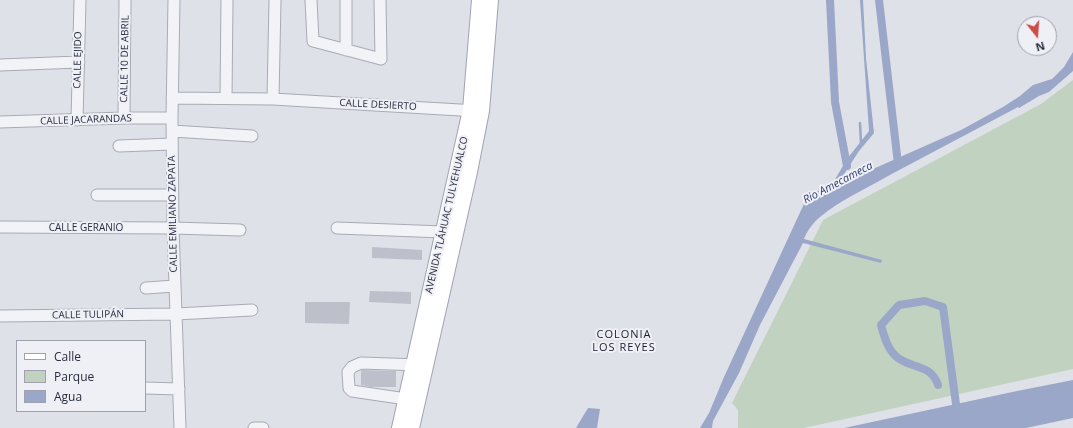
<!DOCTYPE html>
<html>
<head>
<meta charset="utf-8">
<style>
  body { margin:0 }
  #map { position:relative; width:1073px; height:428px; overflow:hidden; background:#dfe1e8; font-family:"Open Sans",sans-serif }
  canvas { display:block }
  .legend { position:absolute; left:16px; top:340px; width:130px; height:72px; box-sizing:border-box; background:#eff0f6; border:1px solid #9fa2ad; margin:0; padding:5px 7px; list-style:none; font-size:12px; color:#282c3f }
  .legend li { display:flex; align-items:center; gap:8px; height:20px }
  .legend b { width:20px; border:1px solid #9fa2ad }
  .north { position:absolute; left:1017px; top:16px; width:40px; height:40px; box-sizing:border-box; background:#eff0f6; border:1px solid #9fa2ad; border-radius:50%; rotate:163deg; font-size:11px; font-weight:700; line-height:16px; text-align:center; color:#282c3f }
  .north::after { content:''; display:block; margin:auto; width:14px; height:18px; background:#cc4d46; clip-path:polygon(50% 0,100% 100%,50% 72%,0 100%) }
</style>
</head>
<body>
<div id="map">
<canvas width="1073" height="428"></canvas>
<ul class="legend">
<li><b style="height:5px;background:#fff"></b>Calle</li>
<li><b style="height:11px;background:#c1d2c1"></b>Parque</li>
<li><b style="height:11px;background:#9ba7c8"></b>Agua</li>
</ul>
<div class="north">N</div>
</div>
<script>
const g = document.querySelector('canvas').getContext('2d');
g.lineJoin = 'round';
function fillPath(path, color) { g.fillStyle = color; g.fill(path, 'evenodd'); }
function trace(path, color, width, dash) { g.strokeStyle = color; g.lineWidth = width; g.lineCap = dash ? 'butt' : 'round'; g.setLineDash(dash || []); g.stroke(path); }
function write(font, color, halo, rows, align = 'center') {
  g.font = font + ' "Open Sans",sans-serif'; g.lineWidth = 4; g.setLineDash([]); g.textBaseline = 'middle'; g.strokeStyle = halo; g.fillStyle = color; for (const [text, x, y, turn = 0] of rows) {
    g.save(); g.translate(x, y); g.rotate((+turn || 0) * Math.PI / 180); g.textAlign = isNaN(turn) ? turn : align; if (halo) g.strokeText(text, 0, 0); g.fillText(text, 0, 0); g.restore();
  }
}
fillPath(new Path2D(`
  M 1073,80 L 1073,369 L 813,426 L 803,428 L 738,428 L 738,410 L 732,403 L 823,220 L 1041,104 Z`), '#c1d2c1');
fillPath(new Path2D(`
  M 860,0 L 863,0 L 866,58 L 874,133 L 859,151 L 837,185 L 961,130 L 1003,107 L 1020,96 L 1033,85 L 1052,79 L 1064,67 L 1073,52 L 1073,71 L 1049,92 L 1039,96 L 1019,108 L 1018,107 C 975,130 931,153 888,176 C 866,189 840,200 820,217 C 813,223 807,231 804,239 L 882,260 L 881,263 L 803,243 L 760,325 L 739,373 L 713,421 L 712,428 L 700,428 L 709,413 L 724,377 L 809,193 L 830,188 L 847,159 L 869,131 Z
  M 1073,380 L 1073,418 L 1026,428 L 844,428 L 1017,391 Z
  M 588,408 L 600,409 L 597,428 L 576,428 Z`), '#9ba7c8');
trace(new Path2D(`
  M 860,123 L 861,143`), '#9ba7c8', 2.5);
trace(new Path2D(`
  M 830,0 L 835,102 L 847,166
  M 879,0 L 898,164
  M 938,385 C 931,364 913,369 898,358 C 888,351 884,336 881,325 L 899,305 L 925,301 L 943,307 L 956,404 L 960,414`), '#9ba7c8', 8);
fillPath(new Path2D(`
  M 372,247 L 422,250 L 422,260 L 372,258 Z
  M 370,291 L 411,292 L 411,304 L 369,302 Z
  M 305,302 L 350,302 L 349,324 L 305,323 Z
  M 362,370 L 396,371 L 396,387 L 371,387 L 361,385 L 361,371 Z`), '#bdbfcb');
const minor = new Path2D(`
  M 174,0 L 172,118 L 173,228 L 180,428
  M 311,0 L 313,41 L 381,59 L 380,0
  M 346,0 L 346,50
  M 0,65 L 79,62
  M 172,98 L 273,99 L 477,111
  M 226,98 L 227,0
  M 273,99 L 275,0
  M 124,118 L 125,0
  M 77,120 L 80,0
  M 0,122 L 124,118 L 172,118
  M 172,131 L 252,136
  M 119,146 L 172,144
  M 97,195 L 172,195
  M 0,227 L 173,228 L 240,230
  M 337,228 L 444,232
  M 146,288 L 175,286
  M 0,316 L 176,314 L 252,310
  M 145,388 L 179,389
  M 413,400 L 352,391 L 349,388 L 348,372 L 352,367 L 361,363 L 420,365
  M 254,428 L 263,428`);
const major = new Path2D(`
  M 399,428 L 470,110 L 479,0
  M 412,428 L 470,172 L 482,111 L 491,0`);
trace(minor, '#a8abb5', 13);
trace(major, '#9fa3b4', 16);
trace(minor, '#f2f3f7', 11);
trace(major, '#fff', 14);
write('10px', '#282c3f', '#eff0f6', [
  ["CALLE 10 DE ABRIL",125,59,-89],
  ["CALLE EJIDO",78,60,-89],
  ["CALLE DESIERTO",378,105,3],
  ["CALLE JACARANDAS",86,120,-2],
  ["CALLE EMILIANO ZAPATA",173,214,-91],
  ["AVENIDA TLÁHUAC TULYEHUALCO",447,215,-77],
  ["CALLE GERANIO",86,228],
  ["CALLE TULIPÁN",88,315,-1]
]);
write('italic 11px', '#334272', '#eff0f6', [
  ["Rio Amecameca",838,183,-28]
]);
g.letterSpacing = '1px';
write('11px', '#1b1d30', '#eff0f6', [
  ["COLONIA",624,335],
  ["LOS REYES",624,348]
]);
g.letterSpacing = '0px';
</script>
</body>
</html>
